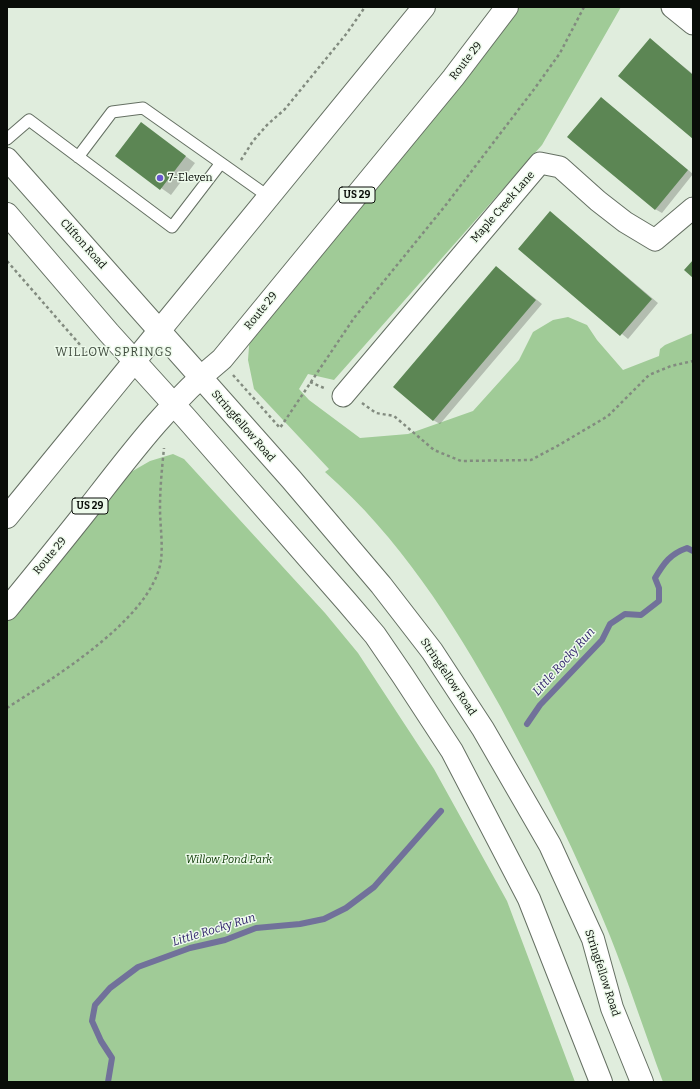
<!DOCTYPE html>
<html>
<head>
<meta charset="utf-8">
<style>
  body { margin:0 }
  #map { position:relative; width:700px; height:1089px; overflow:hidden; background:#e0eddd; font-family:Bitter,serif }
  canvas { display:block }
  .frame { position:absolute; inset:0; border:8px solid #090d08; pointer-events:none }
</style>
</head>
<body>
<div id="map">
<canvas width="700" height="1089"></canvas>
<div class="frame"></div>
</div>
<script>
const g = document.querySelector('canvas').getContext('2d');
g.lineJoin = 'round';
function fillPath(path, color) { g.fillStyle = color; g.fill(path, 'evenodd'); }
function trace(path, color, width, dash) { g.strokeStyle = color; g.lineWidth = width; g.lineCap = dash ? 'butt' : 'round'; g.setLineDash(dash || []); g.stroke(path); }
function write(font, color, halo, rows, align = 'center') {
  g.font = font + ' Bitter,serif'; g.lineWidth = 3; g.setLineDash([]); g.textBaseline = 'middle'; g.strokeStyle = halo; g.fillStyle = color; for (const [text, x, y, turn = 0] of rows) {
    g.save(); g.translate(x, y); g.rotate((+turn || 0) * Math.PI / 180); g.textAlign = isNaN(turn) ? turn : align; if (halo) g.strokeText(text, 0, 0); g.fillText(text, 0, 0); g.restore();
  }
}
fillPath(new Path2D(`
  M 494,7 L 621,7 L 542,145 L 334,380 L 308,374 L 299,389 L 309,400 L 360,438 L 408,434 L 473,411 L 519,360 L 533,332 L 553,320 L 568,317 L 587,325 L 597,340 L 623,370 L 659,356 L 660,349 L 665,345 L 693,333 L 693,1082 L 663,1082 C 645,1033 629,984 610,936 C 578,857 540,780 500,706 C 452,620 399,537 325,472 L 329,469 L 254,389 L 248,360 L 250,333 L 278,281 Z
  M 173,454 L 184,459 L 325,613 L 358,653 L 434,769 L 507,901 L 575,1082 L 7,1082 L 7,622 L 124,476 L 150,461 Z`), '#a0cb97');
fillPath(new Path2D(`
  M 650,40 L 693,74 L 693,138 Z
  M 601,98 L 693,174 L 662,213 L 655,209 Z
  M 141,124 L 195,163 L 171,195 L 116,156 Z
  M 550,212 L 658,303 L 628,339 L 519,248 Z
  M 496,267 L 542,304 L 440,424 L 433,420 Z`), '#0003');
trace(new Path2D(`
  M 527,724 L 540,705 L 602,640 L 610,624 L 625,614 L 641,615 L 659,601 L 659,588 L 655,578 C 664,563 670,554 687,548 L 693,551
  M 108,1082 L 112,1058 L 101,1041 L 92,1021 L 95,1005 L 110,988 L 138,967 L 190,948 L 225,940 L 256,928 L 300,924 L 324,919 L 346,908 L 374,887 L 441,811`), '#71719a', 6);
fillPath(new Path2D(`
  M 650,38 L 693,75 L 693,139 L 618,76 Z
  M 601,97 L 688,170 L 655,210 L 567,137 Z
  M 141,122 L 186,156 L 160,190 L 115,156 Z
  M 550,211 L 652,299 L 620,336 L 518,249 Z
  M 693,260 L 693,278 L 684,270 Z
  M 496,266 L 536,300 L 433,421 L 393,387 Z`), '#5c8654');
const service = new Path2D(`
  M 7,139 L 29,120 L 172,227 L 221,163 L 269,197
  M 78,157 L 112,112 L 143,108 L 221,163`);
const minor = new Path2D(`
  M 672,7 L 693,24
  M 343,396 L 540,163 L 560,167 L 598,201 L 625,222 L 655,240 L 693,208`);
const secondary = new Path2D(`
  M 7,159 L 291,479 L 381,585 L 432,651 L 483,729 L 550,845 L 593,939 L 612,1008 L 642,1082
  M 7,214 L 109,333 L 186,418 L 346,601 L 375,635 L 403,676 L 452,751 L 529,899 L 601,1082`);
const primary = new Path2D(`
  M 7,517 L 424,7
  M 7,609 C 34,576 61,543 87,510 C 129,456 169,402 222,359 L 453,78 L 507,7`);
trace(service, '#657063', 13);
trace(minor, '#657063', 23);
trace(secondary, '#657063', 24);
trace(primary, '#657063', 24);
trace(new Path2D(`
  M 241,160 L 253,141 L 267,125 L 285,109 L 347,33 L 365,7
  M 7,261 L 88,354 L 93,353
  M 233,375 L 280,428 L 354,318 L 445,206 L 535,88 L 560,53 L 584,7
  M 310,382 L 324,388
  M 362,403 L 376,413 L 394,416 L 434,450 L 461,461 L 531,460 L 559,445 L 608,416 L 649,375 L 671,366 L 693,361
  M 7,708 C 53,678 153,618 161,560 C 163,543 160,525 160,508 C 160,488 162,468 164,448`), '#828b7f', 2.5, [3, 3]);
trace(service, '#fff', 11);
trace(minor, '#fff', 21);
trace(secondary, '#fff', 22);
trace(primary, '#fff', 22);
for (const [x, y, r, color] of [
  [160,178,4,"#6856cf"]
]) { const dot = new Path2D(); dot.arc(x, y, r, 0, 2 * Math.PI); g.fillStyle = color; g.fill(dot); trace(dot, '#edfaeb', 1.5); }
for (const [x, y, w] of [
  [357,195,36],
  [90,506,36]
]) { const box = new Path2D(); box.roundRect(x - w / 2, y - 8, w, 16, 3); g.fillStyle = '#edfaeb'; g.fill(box); trace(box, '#090d08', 1); }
write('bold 10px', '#090d08', null, [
  ["US 29",357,195],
  ["US 29",90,506]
]);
write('11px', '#090d08', '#edfaeb', [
  ["Route 29",466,61,-52],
  ["Maple Creek Lane",503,207,-49],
  ["Clifton Road",83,244,48],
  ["Route 29",261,311,-51],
  ["Stringfellow Road",243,426,49],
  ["Route 29",50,556,-50],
  ["Stringfellow Road",448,677,56],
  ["Stringfellow Road",602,973,72]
]);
write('11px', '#090d08', '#edfaeb', [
  ["7-Eleven",168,178]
], 'left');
write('italic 11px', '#0b3802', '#edfaeb', [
  ["Willow Pond Park",229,860]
]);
g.letterSpacing = '1px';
write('12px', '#3f4a3d', '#edfaeb', [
  ["WILLOW SPRINGS",114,353]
]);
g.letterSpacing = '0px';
write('italic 12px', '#32266d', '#edfaeb', [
  ["Little Rocky Run",564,662,-48],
  ["Little Rocky Run",214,930,-17]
]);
</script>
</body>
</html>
